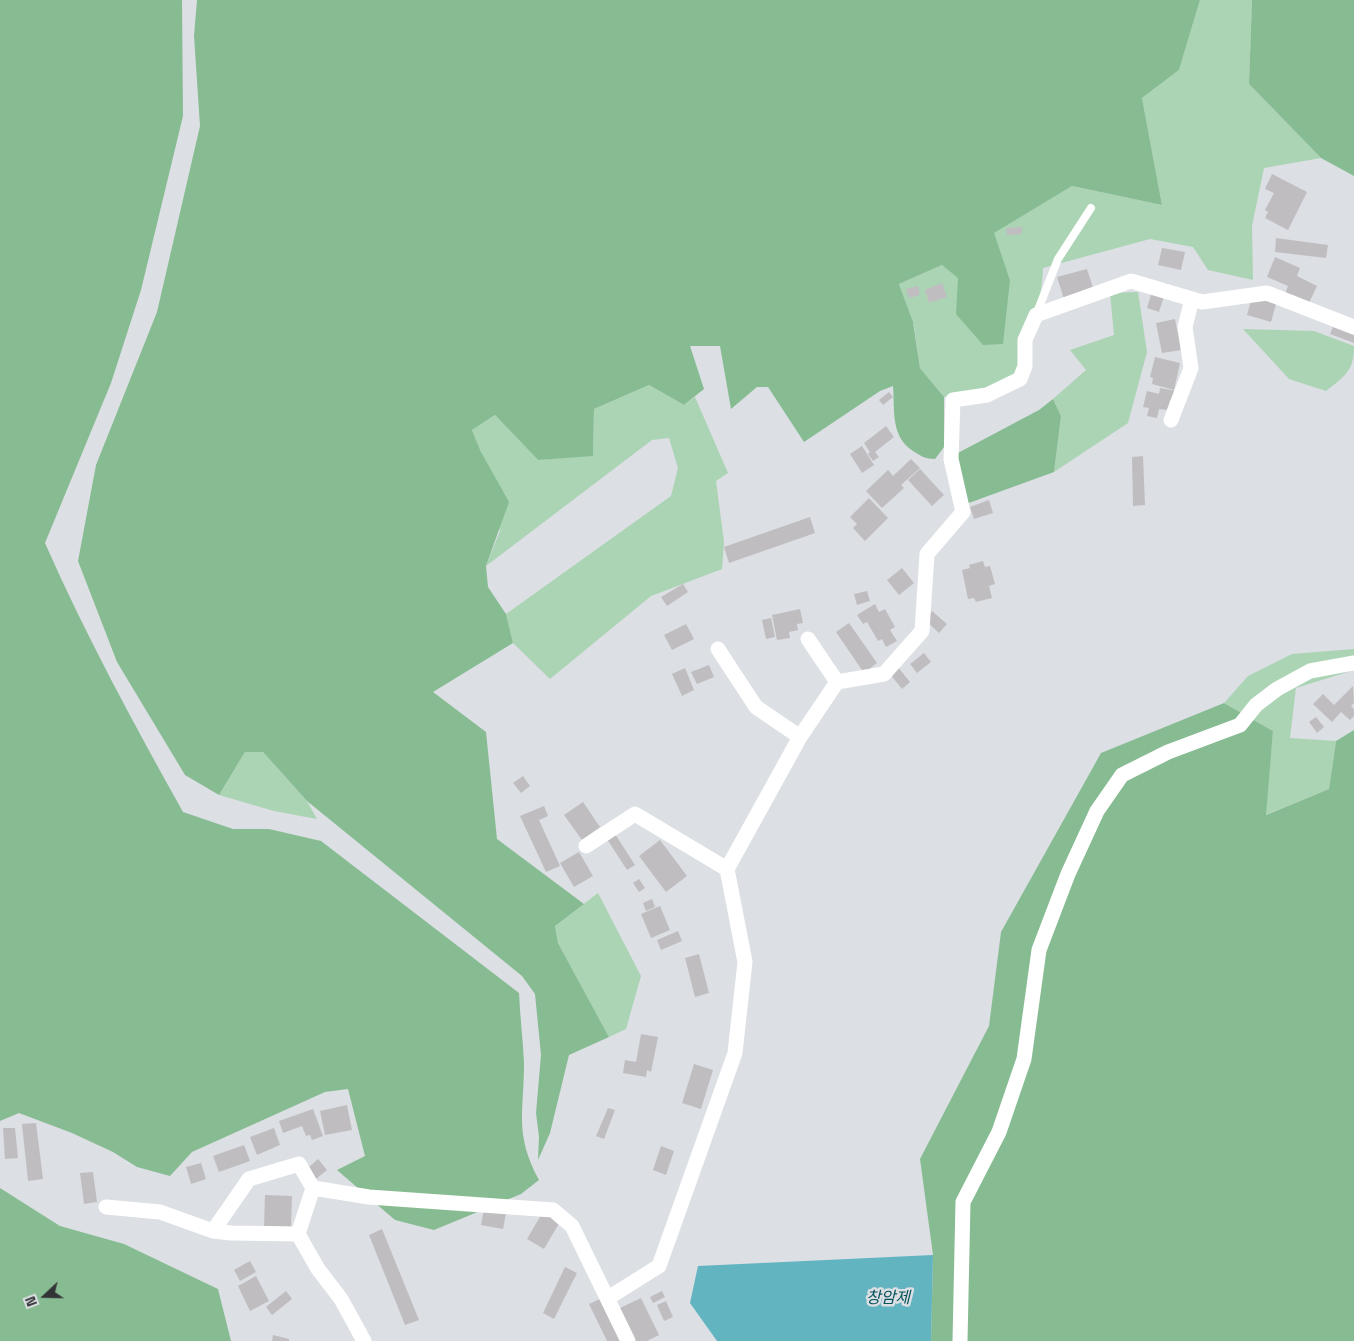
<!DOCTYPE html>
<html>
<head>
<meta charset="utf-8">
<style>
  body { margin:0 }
  #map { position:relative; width:1354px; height:1341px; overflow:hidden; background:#dcdfe3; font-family:"Space Grotesk",sans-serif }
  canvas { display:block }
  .north { position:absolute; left:20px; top:1271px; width:50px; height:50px; -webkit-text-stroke:4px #dcdfe3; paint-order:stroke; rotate:249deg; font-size:14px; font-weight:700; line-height:20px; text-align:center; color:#323334 }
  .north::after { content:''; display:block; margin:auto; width:18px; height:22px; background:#323334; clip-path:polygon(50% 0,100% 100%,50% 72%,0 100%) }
</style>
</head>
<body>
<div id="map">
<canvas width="1354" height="1341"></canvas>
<div class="north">N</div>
</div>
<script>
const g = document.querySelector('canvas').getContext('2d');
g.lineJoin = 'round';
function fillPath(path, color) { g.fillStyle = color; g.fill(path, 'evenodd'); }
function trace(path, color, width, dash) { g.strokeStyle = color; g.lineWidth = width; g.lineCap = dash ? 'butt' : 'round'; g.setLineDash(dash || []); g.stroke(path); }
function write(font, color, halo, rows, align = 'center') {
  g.font = font + ' "Space Grotesk","Noto Sans KR",sans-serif'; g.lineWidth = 5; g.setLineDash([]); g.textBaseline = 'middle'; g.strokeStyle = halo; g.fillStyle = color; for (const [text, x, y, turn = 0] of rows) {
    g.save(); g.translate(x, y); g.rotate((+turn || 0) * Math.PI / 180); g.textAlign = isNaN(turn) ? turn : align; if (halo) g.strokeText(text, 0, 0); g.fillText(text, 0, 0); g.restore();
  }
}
fillPath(new Path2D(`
  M 1200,0 L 1252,0 L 1249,84 L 1321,158 L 1264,168 L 1252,226 L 1253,280 L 1208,270 L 1193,247 L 1150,239 L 1043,268 C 1042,305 1028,346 1012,379 L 973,392 L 944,397 L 920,368 L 914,326 L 899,284 L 942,265 L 958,277 L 1010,280 L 993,233 L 1072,186 L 1162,205 L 1142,98 L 1179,70 Z
  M 1138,292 L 1147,352 L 1128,423 L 1054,472 L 1061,416 L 1053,399 L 1086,370 L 1070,350 L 1114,335 L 1110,293 Z
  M 1243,329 L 1314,331 L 1354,346 C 1354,371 1345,376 1326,391 L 1289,379 Z
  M 649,385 L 684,405 L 695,397 L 728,473 L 716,481 L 724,542 L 722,569 L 651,596 L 550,679 L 513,643 L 506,614 L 671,496 L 678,468 L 669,438 L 652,440 L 486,566 L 500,531 L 481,452 L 472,430 L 495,415 L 538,460 L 593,455 L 594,409 Z
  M 1354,649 L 1354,670 L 1296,688 L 1290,738 L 1336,741 L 1329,789 L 1265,815 L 1273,731 L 1224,703 L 1248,676 L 1292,654 Z
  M 245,752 L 263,752 L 307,801 L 317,819 L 274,811 L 219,795 Z
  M 598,893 L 641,976 L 626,1029 L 609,1037 L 558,943 L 555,926 Z`), '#abd4b4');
fillPath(new Path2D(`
  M 0,0 L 182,0 L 183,116 L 141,290 L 111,383 L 45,543 C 86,636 134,724 183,812 L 233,829 L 269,829 L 321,841 L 519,993 C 520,1017 523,1040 524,1063 C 524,1112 514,1134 539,1180 L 521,1194 L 434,1230 L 395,1220 L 337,1170 L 365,1156 L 348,1089 L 325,1092 L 192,1152 L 170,1176 L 137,1167 L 113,1152 L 72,1133 L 19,1113 L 0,1121 Z
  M 197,0 L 1200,0 L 1179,70 L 1142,98 L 1162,205 L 1072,186 L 994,233 L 1010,280 L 1003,344 L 983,345 L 956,314 L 958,278 L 942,265 L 899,284 L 913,322 L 920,368 L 944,397 L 944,447 L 935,459 C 925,459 921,456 913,451 C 890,436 895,410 893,386 L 880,391 L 804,442 L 768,387 L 757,387 L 731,409 L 720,346 L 690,346 L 704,389 L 684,405 L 649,385 L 594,409 L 593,456 L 538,460 L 495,415 L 472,430 L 481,452 L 509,502 L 486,566 L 488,587 L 506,614 L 513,643 L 433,692 L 486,732 L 497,839 L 584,904 L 555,926 L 558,943 L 609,1037 L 569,1055 L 550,1133 L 538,1160 L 539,1137 L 536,1113 L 541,1055 L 535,994 L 522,976 L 307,801 L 263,752 L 245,752 L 219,795 L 185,775 L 117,662 L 78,561 L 96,465 L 157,312 L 200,126 L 194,36 Z
  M 1252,0 L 1354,0 L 1354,176 L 1321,158 L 1249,84 Z
  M 1053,399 L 1061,416 L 1054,472 L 966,504 L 956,454 L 1039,410 Z
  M 1224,703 L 1273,731 L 1266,815 L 1329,789 L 1336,741 L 1354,730 L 1354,1341 L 931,1341 L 933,1255 L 920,1159 L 989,1026 L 1001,932 L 1101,753 Z
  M 0,1188 L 60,1226 L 124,1244 L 218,1289 L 231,1341 L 0,1341 Z`), '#87bc93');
fillPath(new Path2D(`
  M 933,1255 L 931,1341 L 717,1341 L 690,1303 L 698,1266 Z`), '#61b4c0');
fillPath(new Path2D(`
  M 1272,174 L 1307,192 L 1288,230 L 1265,218 L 1268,212 L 1265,210 L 1274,193 L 1265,189 Z
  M 1022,227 L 1022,234 L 1007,235 L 1006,228 Z
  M 1276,238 L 1328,245 L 1326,258 L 1275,252 Z
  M 1162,248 L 1185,252 L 1181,270 L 1158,265 Z
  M 1275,257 L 1300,268 L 1297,276 L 1317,286 L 1308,305 L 1285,294 L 1288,286 L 1267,277 Z
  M 1087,269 L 1094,291 L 1064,299 L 1057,277 Z
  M 942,283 L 947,297 L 929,303 L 925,290 Z
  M 918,286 L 920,295 L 909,298 L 906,289 Z
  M 1152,291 L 1164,296 L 1159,312 L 1147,308 Z
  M 1252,297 L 1276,304 L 1271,322 L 1247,315 Z
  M 1175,319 L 1181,350 L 1162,353 L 1156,323 Z
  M 1333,327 L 1354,335 L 1354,343 L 1330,334 Z
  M 1155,357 L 1180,363 L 1174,390 L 1152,384 L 1153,378 L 1150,377 Z
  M 1160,388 L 1177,391 L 1175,401 L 1170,400 L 1168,410 L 1159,409 L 1157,418 L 1147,416 L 1149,408 L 1143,407 L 1147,391 L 1159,394 Z
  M 889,392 L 893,397 L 883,405 L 879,400 Z
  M 886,426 L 894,437 L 875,452 L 879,457 L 873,461 L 868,454 L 870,452 L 864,443 Z
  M 862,446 L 874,465 L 862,473 L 850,454 Z
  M 1143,456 L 1145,505 L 1133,506 L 1132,457 Z
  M 911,459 L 920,468 L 901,485 L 904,488 L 882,508 L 866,491 L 888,470 L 893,476 Z
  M 920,469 L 944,495 L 932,506 L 908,480 Z
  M 869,498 L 888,518 L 865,541 L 853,528 L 857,524 L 850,517 Z
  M 989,500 L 993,513 L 974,519 L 970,507 Z
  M 810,517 L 815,533 L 729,563 L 724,547 Z
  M 983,561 L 985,567 L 990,566 L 995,584 L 989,586 L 992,598 L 976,602 L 974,598 L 968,599 L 962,570 L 970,568 L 969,565 Z
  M 902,568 L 914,583 L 899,595 L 887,580 Z
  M 683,584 L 688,592 L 667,606 L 661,597 Z
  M 867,591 L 870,601 L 857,605 L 854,594 Z
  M 875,604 L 879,612 L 885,609 L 895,627 L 890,630 L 897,641 L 886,647 L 882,639 L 878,641 L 867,622 L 863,624 L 857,615 Z
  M 800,609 L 803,623 L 797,624 L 798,630 L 789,632 L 790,638 L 777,640 L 772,615 Z
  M 932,611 L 947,624 L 939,633 L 925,620 Z
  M 771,618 L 775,637 L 766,639 L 762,620 Z
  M 849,623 L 877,663 L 864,673 L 836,632 Z
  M 686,624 L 694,639 L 672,650 L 664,635 Z
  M 924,653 L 931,662 L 917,673 L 910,664 Z
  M 709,665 L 714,677 L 697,684 L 691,672 Z
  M 897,666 L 910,682 L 902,689 L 889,673 Z
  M 685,668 L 694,690 L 682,696 L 672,674 Z
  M 1353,686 L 1354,703 L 1351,706 L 1354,709 L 1354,716 L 1350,720 L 1341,712 L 1332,722 L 1313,704 L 1323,694 L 1334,705 Z
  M 1316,717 L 1324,727 L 1317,733 L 1309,722 Z
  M 523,776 L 530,786 L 521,793 L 513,783 Z
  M 583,802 L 600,827 L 582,840 L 564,815 Z
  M 544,806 L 548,816 L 539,820 L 560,866 L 546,872 L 520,816 Z
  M 615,834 L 635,865 L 627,870 L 607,839 Z
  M 660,840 L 687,876 L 666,892 L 639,856 Z
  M 579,852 L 593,876 L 574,887 L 560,863 Z
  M 639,879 L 645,888 L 639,892 L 633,883 Z
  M 652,899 L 655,907 L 646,911 L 643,903 Z
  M 660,906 L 670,930 L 651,938 L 641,914 Z
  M 678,931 L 682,941 L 661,950 L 657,940 Z
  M 699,954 L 709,993 L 695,997 L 685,958 Z
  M 641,1034 L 658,1037 L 651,1072 L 647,1070 L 646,1077 L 623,1073 L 625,1060 L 636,1062 Z
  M 694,1064 L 713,1070 L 701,1109 L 682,1103 Z
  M 347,1105 L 352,1130 L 325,1135 L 320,1111 Z
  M 608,1108 L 615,1110 L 604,1139 L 596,1136 Z
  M 313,1109 L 323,1136 L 312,1140 L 310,1135 L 306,1136 L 302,1126 L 283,1133 L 279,1121 Z
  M 36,1123 L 43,1179 L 28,1181 L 22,1124 Z
  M 3,1128 L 15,1128 L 18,1158 L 5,1159 Z
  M 274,1128 L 280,1145 L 257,1155 L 250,1137 Z
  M 244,1145 L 250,1161 L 219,1172 L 213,1156 Z
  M 661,1146 L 674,1151 L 666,1175 L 653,1170 Z
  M 318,1159 L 327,1170 L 316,1179 L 308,1168 Z
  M 201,1163 L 206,1179 L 191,1184 L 186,1167 Z
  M 93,1172 L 97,1202 L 84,1204 L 80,1173 Z
  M 265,1195 L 292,1196 L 291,1227 L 264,1226 Z
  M 484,1209 L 506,1213 L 503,1229 L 481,1225 Z
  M 544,1210 L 561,1220 L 544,1249 L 527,1239 Z
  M 382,1229 L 419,1320 L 405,1325 L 369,1235 Z
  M 250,1261 L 256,1272 L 240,1281 L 234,1270 Z
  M 565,1267 L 577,1273 L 554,1319 L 543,1313 Z
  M 256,1276 L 269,1301 L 250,1311 L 238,1286 Z
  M 286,1291 L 292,1299 L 272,1315 L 266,1307 Z
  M 662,1291 L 665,1297 L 653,1303 L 650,1297 Z
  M 602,1298 L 624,1341 L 607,1341 L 589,1304 Z
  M 641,1298 L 659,1335 L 647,1341 L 634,1341 L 618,1309 Z
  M 666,1301 L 673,1317 L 664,1321 L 657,1305 Z
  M 273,1335 L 289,1339 L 289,1341 L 272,1341 Z`), '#c0bdc1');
trace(new Path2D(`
  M 1036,315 L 1058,259 L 1091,208`), '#fff', 8);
trace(new Path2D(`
  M 1171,420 L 1191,368 L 1185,327 L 1192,299
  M 808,639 L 837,682
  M 718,649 L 756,707 L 800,737
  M 586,846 L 635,814 L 727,869
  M 106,1207 L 160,1212 L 213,1231 L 231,1233 L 298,1234 L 318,1269 L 341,1299 L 364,1341
  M 213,1231 L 249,1179 L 299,1164 L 313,1188
  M 298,1234 L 313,1188 L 369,1197 L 553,1210 L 572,1226 L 628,1341
  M 608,1298 L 659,1266 L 735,1053 L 745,962 L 727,869 L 800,737 L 837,682 L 884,674 L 922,631 L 927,554 L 963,512 L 951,459 L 953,400 L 987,395 L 1020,379 L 1025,366 L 1025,340 L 1036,315 L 1131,281 L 1202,302 L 1267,293 L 1354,327
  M 960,1341 L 963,1202 L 999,1132 L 1024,1059 L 1039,950 L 1068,874 L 1097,811 L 1122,775 L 1168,752 L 1240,725 L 1256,705 L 1277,689 L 1310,671 L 1354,663`), '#fff', 15);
write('italic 16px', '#05525b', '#dcdfe3', [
  ["창암제",888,1299]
]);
</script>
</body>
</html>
